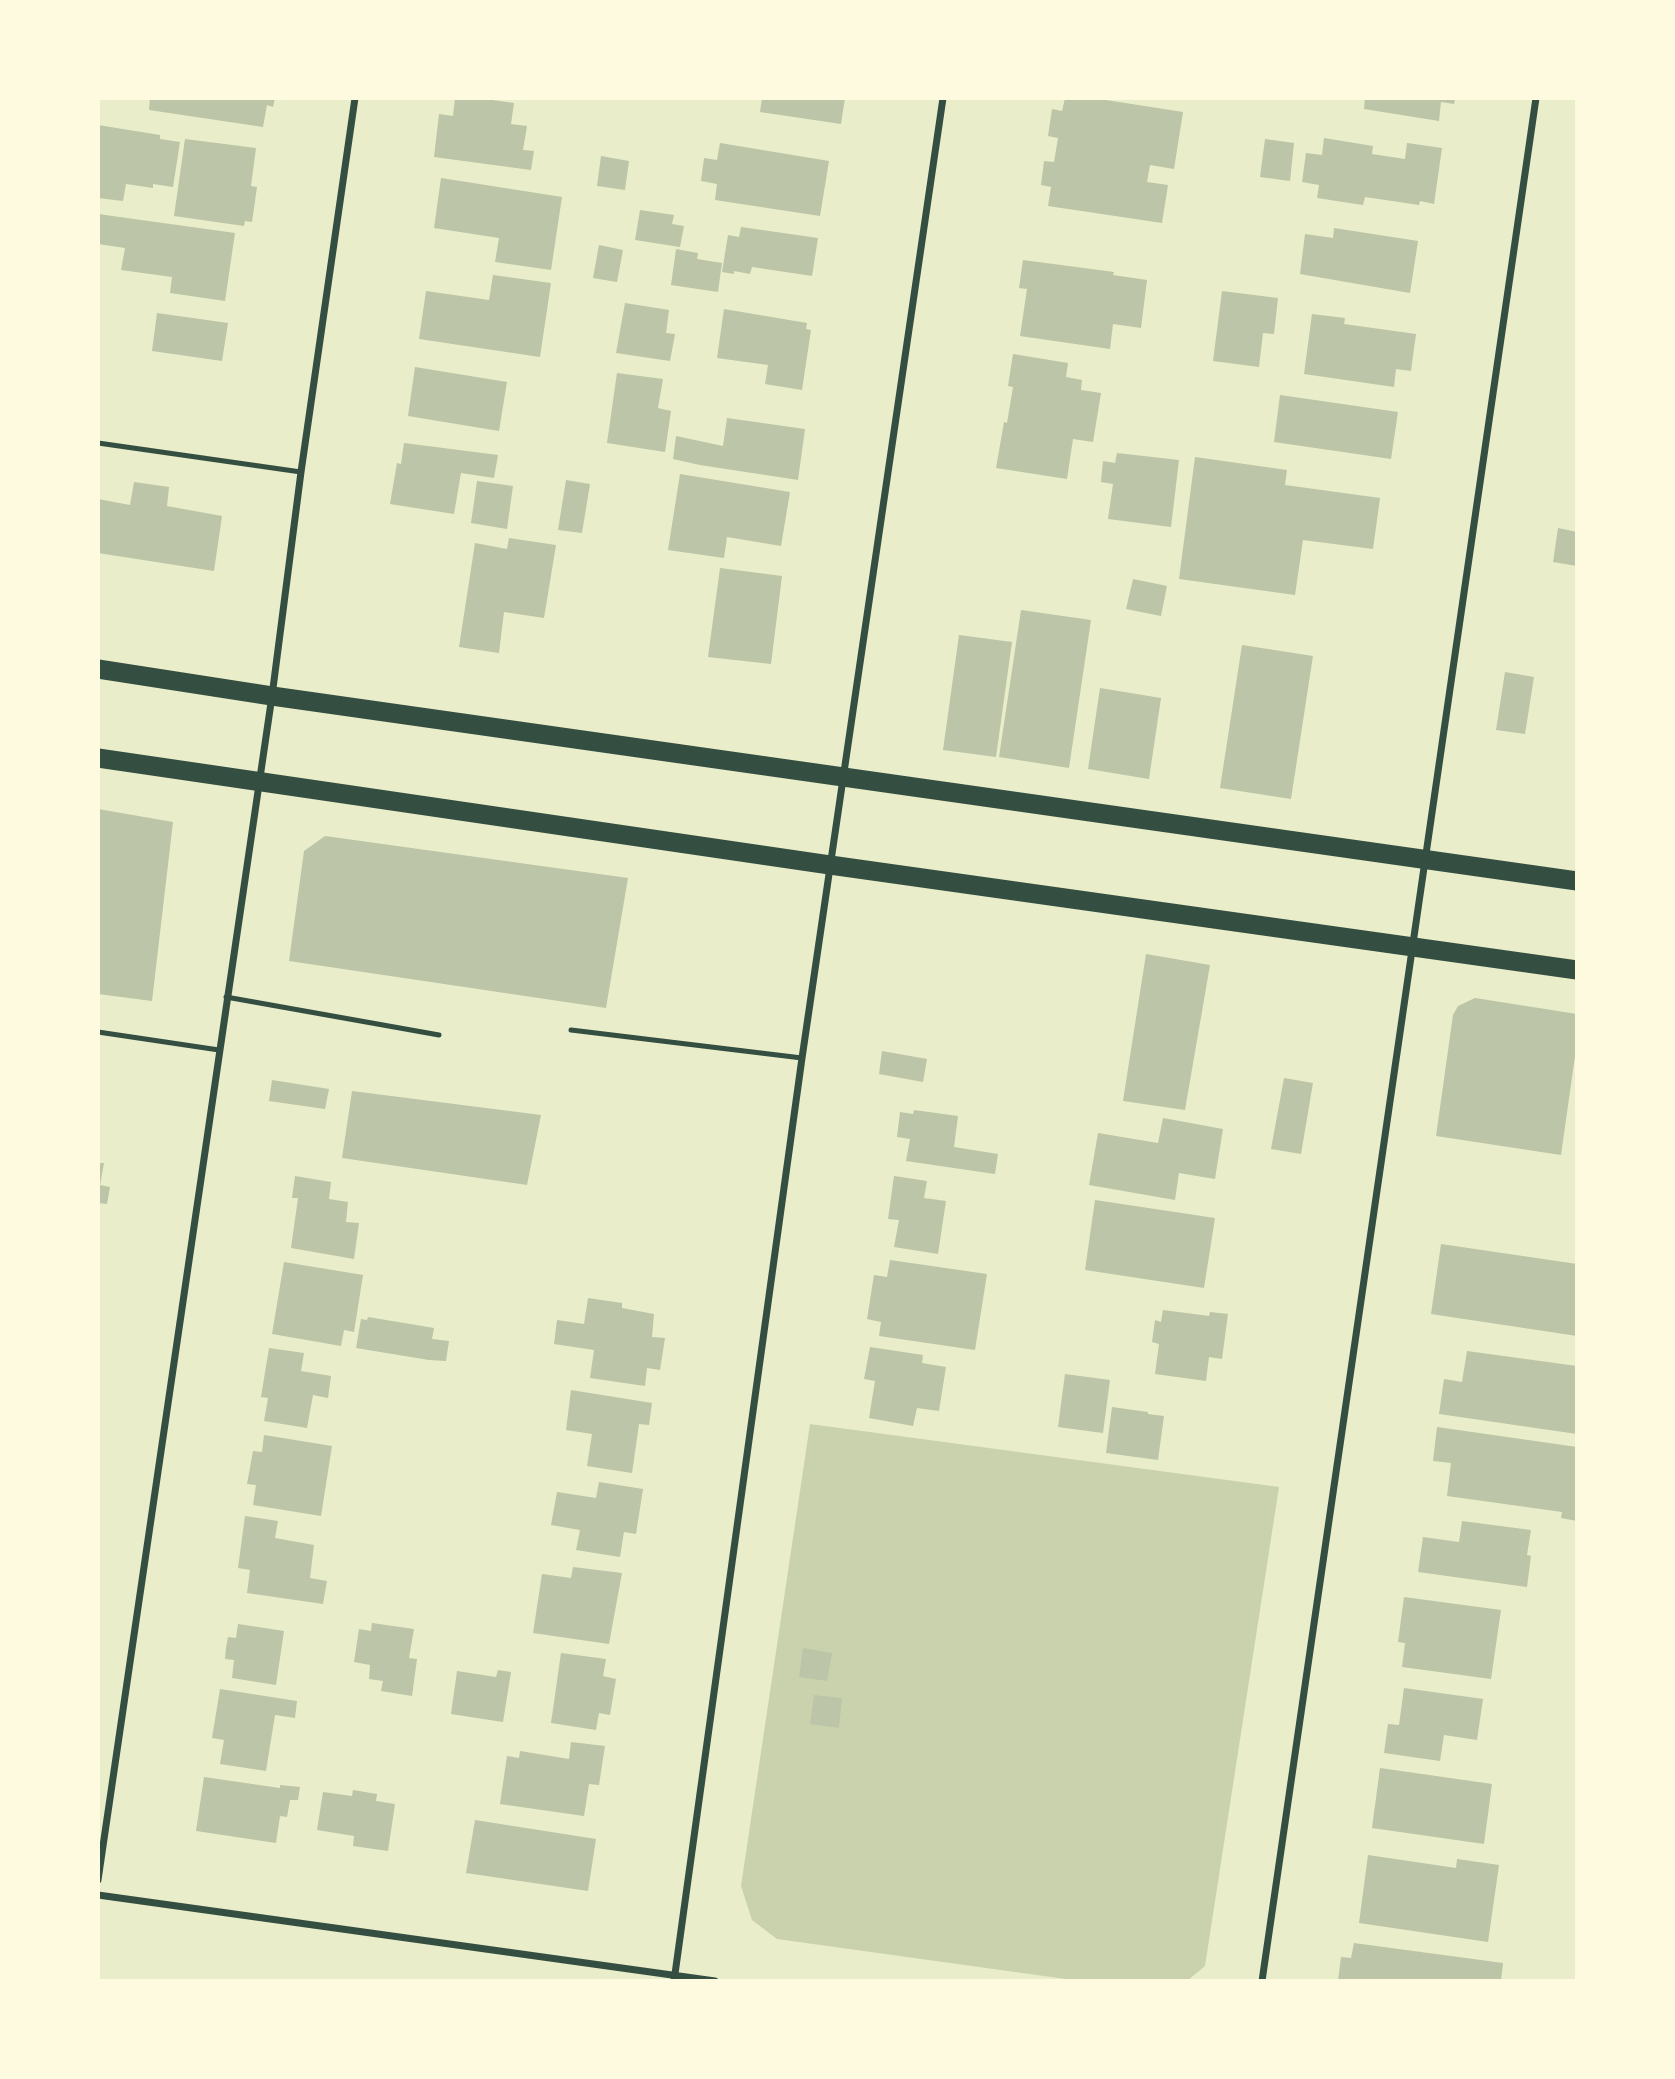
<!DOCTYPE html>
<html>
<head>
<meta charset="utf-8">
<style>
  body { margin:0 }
  #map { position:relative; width:1675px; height:2079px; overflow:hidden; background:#e9edc9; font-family:Roboto,sans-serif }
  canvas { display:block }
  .frame { position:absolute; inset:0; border:100px solid #fefae0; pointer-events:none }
</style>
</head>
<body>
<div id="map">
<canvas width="1675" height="2079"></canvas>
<div class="frame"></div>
</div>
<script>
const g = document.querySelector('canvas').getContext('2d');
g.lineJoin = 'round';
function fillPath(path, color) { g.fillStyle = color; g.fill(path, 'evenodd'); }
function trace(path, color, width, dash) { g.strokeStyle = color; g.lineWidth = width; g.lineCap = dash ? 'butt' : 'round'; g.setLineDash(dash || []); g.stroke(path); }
fillPath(new Path2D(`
  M 810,1424 L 1279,1487 L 1205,1966 L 1187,1981 L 1080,1981 L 777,1939 L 752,1920 L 741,1886 Z`), '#cad2ad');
fillPath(new Path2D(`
  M 150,98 L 275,98 L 273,107 L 267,105 L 263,127 L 149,110 Z
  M 455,98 L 478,98 L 514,103 L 511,124 L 527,126 L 523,150 L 534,151 L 531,170 L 434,157 L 439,114 L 453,116 Z
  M 762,98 L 845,98 L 841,124 L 760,112 Z
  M 1065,98 L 1093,98 L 1183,112 L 1174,169 L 1150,165 L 1147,182 L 1168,185 L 1162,223 L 1048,206 L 1051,187 L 1041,185 L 1044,161 L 1054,162 L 1058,138 L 1048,136 L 1052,109 L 1062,111 Z
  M 1365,98 L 1455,98 L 1454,104 L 1441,102 L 1439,121 L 1364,109 Z
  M 98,125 L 160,135 L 160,139 L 180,142 L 173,187 L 153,184 L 153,188 L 126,184 L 123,201 L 98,198 Z
  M 1324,138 L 1373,146 L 1372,154 L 1405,159 L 1407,143 L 1442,148 L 1434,204 L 1420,201 L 1419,205 L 1365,197 L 1363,205 L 1317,198 L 1319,185 L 1302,182 L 1306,153 L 1322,155 Z
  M 185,139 L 256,148 L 251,186 L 257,187 L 252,222 L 245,221 L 244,226 L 174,216 Z
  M 1265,139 L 1294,143 L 1290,181 L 1260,177 Z
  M 720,143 L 829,161 L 820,216 L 715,200 L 717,184 L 701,181 L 704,158 L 717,160 Z
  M 601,156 L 629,161 L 625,190 L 597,186 Z
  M 441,178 L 562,197 L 551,270 L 495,262 L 499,238 L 434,228 Z
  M 640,210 L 674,215 L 672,224 L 684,226 L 680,247 L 635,240 Z
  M 98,214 L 235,233 L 225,301 L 170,293 L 172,277 L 121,270 L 125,248 L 98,244 Z
  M 741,227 L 818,238 L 812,276 L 752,267 L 750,274 L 734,271 L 734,274 L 722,272 L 728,235 L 739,237 Z
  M 1334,228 L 1418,241 L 1410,293 L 1300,274 L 1305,234 L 1333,238 Z
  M 599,245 L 623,250 L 617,282 L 593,278 Z
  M 676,249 L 698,253 L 697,259 L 722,263 L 718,292 L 671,285 Z
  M 1023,260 L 1114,272 L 1113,275 L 1147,280 L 1141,328 L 1113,324 L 1110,349 L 1020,336 L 1027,289 L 1019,288 Z
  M 493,275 L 551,283 L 540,357 L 419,339 L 426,291 L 489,300 Z
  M 1222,291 L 1278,298 L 1274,334 L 1263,333 L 1259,367 L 1213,361 Z
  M 625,303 L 669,310 L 666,333 L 675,334 L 670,361 L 616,353 Z
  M 724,309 L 807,323 L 806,329 L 811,330 L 802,390 L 765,384 L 768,365 L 717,358 Z
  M 157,313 L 228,323 L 222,361 L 152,351 Z
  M 1312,314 L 1345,318 L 1344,324 L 1416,334 L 1411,371 L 1396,369 L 1394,387 L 1304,374 Z
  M 1013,354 L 1068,363 L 1066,377 L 1082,380 L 1081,390 L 1101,393 L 1093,442 L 1073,439 L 1067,479 L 996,468 L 1004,422 L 1007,423 L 1013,387 L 1008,386 Z
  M 415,367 L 507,382 L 499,431 L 408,416 Z
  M 617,373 L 663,379 L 658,408 L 671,411 L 665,452 L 607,443 Z
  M 1280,395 L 1398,412 L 1391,459 L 1274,442 Z
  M 727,418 L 805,429 L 798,480 L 700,465 L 673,459 L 676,436 L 723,446 Z
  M 404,443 L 498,455 L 494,478 L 461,473 L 454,514 L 390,504 L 397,463 L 401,464 Z
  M 1117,453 L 1179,460 L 1171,527 L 1108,519 L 1113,484 L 1101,482 L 1103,461 L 1115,463 Z
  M 1195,457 L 1287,470 L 1285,485 L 1380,498 L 1373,549 L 1303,540 L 1295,595 L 1179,579 Z
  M 680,474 L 790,492 L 781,546 L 727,537 L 724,558 L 668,550 Z
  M 566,480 L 590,484 L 582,533 L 558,530 Z
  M 477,481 L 513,486 L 507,529 L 471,523 Z
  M 134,482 L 169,487 L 167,506 L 222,516 L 214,571 L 98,553 L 98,499 L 130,505 Z
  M 1558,528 L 1577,532 L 1577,566 L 1553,562 Z
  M 509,538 L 556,545 L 544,618 L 504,612 L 499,653 L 459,647 L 475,543 L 507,549 Z
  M 720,568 L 782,576 L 771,664 L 708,657 Z
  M 1133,579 L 1167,586 L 1161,616 L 1126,609 Z
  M 1021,610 L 1091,620 L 1069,768 L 999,757 Z
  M 959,635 L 1012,642 L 996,757 L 943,750 Z
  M 1242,645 L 1313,656 L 1291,799 L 1220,788 Z
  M 1505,672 L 1534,677 L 1525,734 L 1496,730 Z
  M 1100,688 L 1161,698 L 1149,779 L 1088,769 Z
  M 98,809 L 173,822 L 152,1001 L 98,994 Z
  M 325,836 L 628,878 L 606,1008 L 289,961 L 304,851 Z
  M 1146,954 L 1210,965 L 1185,1110 L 1123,1101 Z
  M 1475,998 L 1577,1014 L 1577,1042 L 1561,1155 L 1436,1136 L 1453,1015 L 1458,1006 Z
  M 882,1051 L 927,1059 L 923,1082 L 879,1074 Z
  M 1284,1078 L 1313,1083 L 1301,1154 L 1271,1149 Z
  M 272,1080 L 329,1089 L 325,1109 L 269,1101 Z
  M 352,1091 L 541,1115 L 527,1185 L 342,1158 Z
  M 914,1110 L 958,1116 L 954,1147 L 998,1154 L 995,1174 L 906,1161 L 910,1139 L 897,1137 L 900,1112 L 913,1114 Z
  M 1163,1118 L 1223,1129 L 1215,1179 L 1179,1173 L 1175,1200 L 1089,1185 L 1098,1133 L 1158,1143 Z
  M 98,1163 L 104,1163 L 100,1185 L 110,1187 L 107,1204 L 98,1203 Z
  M 295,1176 L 331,1182 L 329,1199 L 348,1202 L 346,1222 L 359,1223 L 354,1259 L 291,1248 L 298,1198 L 292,1198 Z
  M 894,1176 L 927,1181 L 924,1198 L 946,1201 L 938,1254 L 894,1247 L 899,1220 L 888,1219 Z
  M 1095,1200 L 1215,1218 L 1204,1288 L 1085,1270 Z
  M 1441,1244 L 1577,1264 L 1577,1336 L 1431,1314 Z
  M 890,1260 L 987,1274 L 975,1350 L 879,1336 L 881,1322 L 867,1319 L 874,1275 L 887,1277 Z
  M 284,1262 L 363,1275 L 354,1332 L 344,1330 L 341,1346 L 272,1334 Z
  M 588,1298 L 622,1303 L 622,1308 L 654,1314 L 652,1337 L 665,1338 L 660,1370 L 647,1368 L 645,1386 L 590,1378 L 594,1350 L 554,1344 L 557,1320 L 584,1324 Z
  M 1163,1310 L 1209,1316 L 1210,1312 L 1228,1314 L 1222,1359 L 1209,1357 L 1206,1381 L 1155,1374 L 1159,1344 L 1152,1342 L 1155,1320 L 1161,1322 Z
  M 368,1317 L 434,1328 L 432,1339 L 449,1341 L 446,1361 L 429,1360 L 356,1348 L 361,1319 L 367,1320 Z
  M 870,1347 L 923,1355 L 922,1363 L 946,1367 L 939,1411 L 917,1408 L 913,1426 L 869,1418 L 875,1381 L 864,1379 Z
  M 269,1348 L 304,1353 L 301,1371 L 331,1376 L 328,1398 L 313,1395 L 307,1428 L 264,1421 L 268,1398 L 261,1397 Z
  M 1467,1351 L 1577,1366 L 1577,1434 L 1439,1414 L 1444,1379 L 1462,1382 Z
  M 1065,1374 L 1110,1380 L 1103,1433 L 1058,1427 Z
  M 571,1390 L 652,1403 L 649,1425 L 639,1424 L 632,1473 L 587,1466 L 592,1434 L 566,1430 Z
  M 1112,1407 L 1148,1412 L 1148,1414 L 1164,1416 L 1158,1460 L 1106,1453 Z
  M 1437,1427 L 1577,1447 L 1577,1521 L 1561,1518 L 1562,1512 L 1447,1496 L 1451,1463 L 1433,1461 Z
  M 264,1435 L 332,1446 L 321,1516 L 253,1505 L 256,1485 L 247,1484 L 253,1451 L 262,1452 Z
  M 599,1482 L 643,1489 L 636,1534 L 624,1532 L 620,1557 L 576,1550 L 580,1530 L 551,1525 L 557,1492 L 596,1498 Z
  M 245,1516 L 278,1521 L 275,1538 L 314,1545 L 310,1578 L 327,1581 L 323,1604 L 247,1593 L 250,1570 L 238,1568 Z
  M 1462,1521 L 1531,1530 L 1527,1555 L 1531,1556 L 1527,1587 L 1418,1572 L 1423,1537 L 1459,1542 Z
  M 573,1567 L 622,1573 L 609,1644 L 533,1633 L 542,1574 L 571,1578 Z
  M 1404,1597 L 1501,1610 L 1491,1679 L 1402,1667 L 1405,1643 L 1398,1642 Z
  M 372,1623 L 414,1629 L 409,1658 L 417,1659 L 412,1696 L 381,1691 L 383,1681 L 369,1679 L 370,1665 L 354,1662 L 359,1629 L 371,1631 Z
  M 238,1624 L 284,1631 L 276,1685 L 232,1678 L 234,1660 L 225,1659 L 226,1648 L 228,1637 L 236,1638 Z
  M 803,1648 L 832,1653 L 827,1681 L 799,1677 Z
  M 561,1653 L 606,1659 L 603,1676 L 616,1679 L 610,1715 L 599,1713 L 596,1730 L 551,1723 Z
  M 498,1670 L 511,1672 L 503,1722 L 451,1714 L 457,1671 L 496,1677 Z
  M 1404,1688 L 1483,1699 L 1477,1740 L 1444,1735 L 1440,1761 L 1384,1753 L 1388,1724 L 1399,1725 Z
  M 220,1689 L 297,1701 L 295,1718 L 275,1715 L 266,1771 L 220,1764 L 224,1740 L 212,1738 Z
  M 814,1695 L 842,1698 L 839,1728 L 810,1724 Z
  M 571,1742 L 605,1746 L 599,1785 L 589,1784 L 584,1816 L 500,1804 L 507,1756 L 519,1758 L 520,1751 L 569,1759 Z
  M 1380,1768 L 1492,1784 L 1484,1844 L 1372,1828 Z
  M 204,1777 L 280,1788 L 280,1785 L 300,1787 L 298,1800 L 290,1800 L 287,1817 L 280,1816 L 276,1843 L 196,1831 Z
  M 353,1790 L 377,1794 L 376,1801 L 395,1804 L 388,1851 L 353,1846 L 354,1836 L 317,1830 L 323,1792 L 352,1796 Z
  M 475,1820 L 596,1839 L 588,1891 L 466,1873 Z
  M 1368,1855 L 1456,1868 L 1457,1859 L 1499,1865 L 1488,1942 L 1359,1923 Z
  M 1354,1943 L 1503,1963 L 1501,1981 L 1338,1981 L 1341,1957 L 1351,1958 Z`), '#bcc5a7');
trace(new Path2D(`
  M 98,443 L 301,472
  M 226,997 L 439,1035
  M 571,1030 L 802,1058
  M 98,1032 L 219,1050`), '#344e41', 5);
trace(new Path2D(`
  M 98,1880 L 272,696 L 301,472 L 355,98
  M 98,1895 L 715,1981
  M 674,1981 L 802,1058 L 943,98
  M 1262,1981 L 1536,98`), '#344e41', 7);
trace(new Path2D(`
  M 98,669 L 272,696 L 1577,881
  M 98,758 L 830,865 L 1577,970`), '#344e41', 19);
</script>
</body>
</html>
